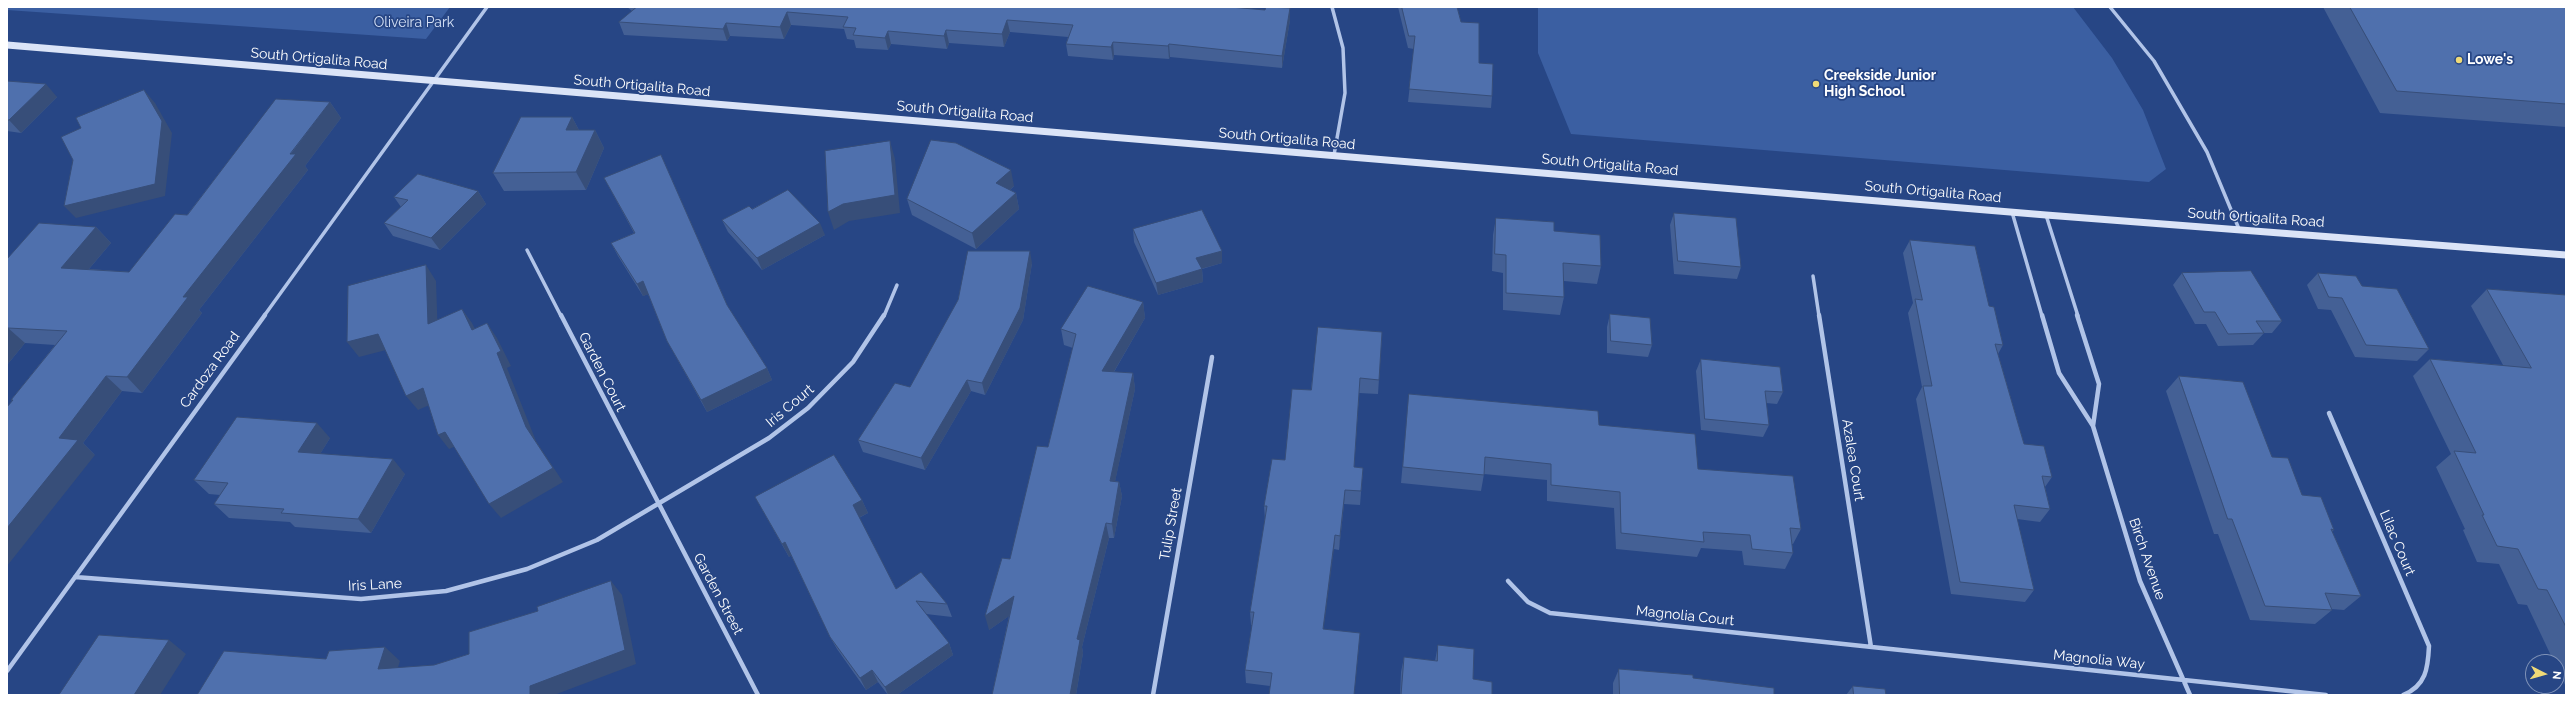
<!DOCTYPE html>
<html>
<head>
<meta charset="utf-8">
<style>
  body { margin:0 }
  #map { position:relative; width:2573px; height:702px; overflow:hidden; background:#274685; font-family:Raleway,sans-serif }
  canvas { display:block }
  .frame { position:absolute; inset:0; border:8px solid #fff; pointer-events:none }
  .north { position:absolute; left:2525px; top:654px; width:40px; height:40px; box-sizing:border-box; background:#274685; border:1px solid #7d90b6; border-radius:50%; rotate:96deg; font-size:11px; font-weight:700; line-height:16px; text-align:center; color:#fff }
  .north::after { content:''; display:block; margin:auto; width:14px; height:18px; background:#f0da77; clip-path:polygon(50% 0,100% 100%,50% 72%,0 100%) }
</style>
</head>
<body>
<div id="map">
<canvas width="2573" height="702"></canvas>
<div class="frame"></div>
<div class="north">N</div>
</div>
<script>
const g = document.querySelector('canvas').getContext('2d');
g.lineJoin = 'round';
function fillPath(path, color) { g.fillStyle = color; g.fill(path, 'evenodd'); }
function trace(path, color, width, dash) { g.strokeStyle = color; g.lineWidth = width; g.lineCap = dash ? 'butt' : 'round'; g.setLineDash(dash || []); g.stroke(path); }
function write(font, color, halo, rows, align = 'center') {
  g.font = font + ' Raleway,sans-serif'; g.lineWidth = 3.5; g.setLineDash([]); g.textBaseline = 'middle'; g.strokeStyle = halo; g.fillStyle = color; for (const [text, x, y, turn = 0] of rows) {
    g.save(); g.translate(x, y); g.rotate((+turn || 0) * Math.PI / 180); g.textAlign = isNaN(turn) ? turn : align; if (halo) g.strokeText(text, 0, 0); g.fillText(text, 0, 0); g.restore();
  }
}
fillPath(new Path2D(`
  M 7,7 L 450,7 L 426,39 L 7,10 Z
  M 1538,7 L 2073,7 L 2112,58 L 2143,110 L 2166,169 L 2149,182 L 1571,134 L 1538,53 Z`), '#3b5fa2');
trace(new Path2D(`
  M 1332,7 L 1343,48 L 1345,93 L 1334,155
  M 2110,7 L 2154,61 L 2207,152 L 2239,229
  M 2012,212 L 2042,316
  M 2046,215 L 2078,316
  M 527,250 L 561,316
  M 1813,276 L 1819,316
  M 264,316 L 487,7
  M 884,316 L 897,285`), '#b1c4e8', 3.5);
trace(new Path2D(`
  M 561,315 L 758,695
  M 1819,315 L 1871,647
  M 2042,315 L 2059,373 L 2093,426 L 2140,581 L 2190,695
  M 2077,315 L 2099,384 L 2093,426
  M 2329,413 L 2429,646 C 2428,668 2426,686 2403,695
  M 75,577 L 361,599 L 446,591 L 527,569 L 597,540 L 769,438 L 808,408 L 853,362 L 884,315
  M 1508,581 L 1528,602 L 1550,613 L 2326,695
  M 7,671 L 265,315
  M 1153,695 L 1212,357`), '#b1c4e8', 4.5);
trace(new Path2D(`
  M 7,45 L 2046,215 L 2566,255`), '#dbe4f7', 7);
fillPath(new Path2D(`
  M 627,7 L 1230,7 L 1265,10 L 1290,8 L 1290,20 L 1282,68 L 1170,57 L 1169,59 L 1114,55 L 1113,60 L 1068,56 L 1066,44 L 1068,37 L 1010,32 L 1004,47 L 949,43 L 947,49 L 891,44 L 888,50 L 856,48 L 854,40 L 847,39 L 844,29 L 791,25 L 784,39 L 730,36 L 727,41 L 624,35 L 619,22 L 632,11 Z
  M 1398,7 L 1457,7 L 1461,22 L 1479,63 L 1492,96 L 1491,108 L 1408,102 L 1414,49 L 1408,48 Z
  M 2323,7 L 2566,7 L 2566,127 L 2380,113 Z
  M 7,81 L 57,97 L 21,133 L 7,131 Z
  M 330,102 L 341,118 L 305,166 L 308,170 L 199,310 L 202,313 L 142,393 L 122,391 L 83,443 L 95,455 L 11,400 L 55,345 L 25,343 L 7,365 L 7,259 L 96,227 L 111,243 L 89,269 L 129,272 L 187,215 Z
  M 572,117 L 579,130 L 595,130 L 604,148 L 586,190 L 504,191 L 493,173 Z
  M 661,155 L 728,307 L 767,368 L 772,380 L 707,412 L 667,341 L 648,294 L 643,296 L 618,256 L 611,243 L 634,233 L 604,178 Z
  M 1014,186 L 1010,190 L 1016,193 L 1019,209 L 976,249 L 912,215 L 907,199 Z
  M 478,191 L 486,204 L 440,250 L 393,236 L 384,223 L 401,207 L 394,197 Z
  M 752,209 L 825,235 L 762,270 L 728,232 L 722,220 Z
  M 1674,213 L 1741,267 L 1737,279 L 1674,274 L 1670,225 Z
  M 1496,218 L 1554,231 L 1601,266 L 1597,284 L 1564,281 L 1564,297 L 1560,315 L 1503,310 L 1503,273 L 1492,271 L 1493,235 Z
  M 1133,229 L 1222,251 L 1222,263 L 1202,269 L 1203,282 L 1158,295 L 1134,242 Z
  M 1910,240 L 1989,306 L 2003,345 L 1998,354 L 2024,444 L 2052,477 L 2045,487 L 2050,509 L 2040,522 L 2017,519 L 2034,590 L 2025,602 L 1951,594 L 1916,399 L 1922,387 L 1908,313 L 1913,303 L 1903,253 Z
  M 1032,263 L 1023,320 L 985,395 L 971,391 L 925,470 L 863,452 L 858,440 Z
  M 2182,273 L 2282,321 L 2272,333 L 2264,333 L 2253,345 L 2218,346 L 2206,324 L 2195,324 L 2173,285 Z
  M 2318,273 L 2362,286 L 2429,349 L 2417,361 L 2355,357 L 2331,310 L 2318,309 L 2307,285 Z
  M 2487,289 L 2566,295 L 2566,687 L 2557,668 L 2557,662 L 2554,662 L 2527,605 L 2518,604 L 2499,564 L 2477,562 L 2463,530 L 2465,529 L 2436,467 L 2451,454 L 2413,376 L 2430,359 L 2503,365 L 2471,306 Z
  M 1143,302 L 1145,318 L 1114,372 L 1133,373 L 1135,389 L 1115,481 L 1119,482 L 1122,496 L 1114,538 L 1109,538 L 1082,647 L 1083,653 L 1076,695 L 992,695 L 1009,616 L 989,630 L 1010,559 L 1048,447 L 1073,348 L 1064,345 L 1061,329 Z
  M 1610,314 L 1652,345 L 1648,357 L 1607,353 L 1607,327 Z
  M 1382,332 L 1378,394 L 1359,393 L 1354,467 L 1363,468 L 1360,505 L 1344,504 L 1339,550 L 1334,549 L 1270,686 L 1246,683 L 1245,670 L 1252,625 L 1251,625 L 1250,612 L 1265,520 L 1264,506 L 1285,460 Z
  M 1701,359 L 1783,392 L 1777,404 L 1766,403 L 1769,425 L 1763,437 L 1701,430 L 1696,371 Z
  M 2179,376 L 2272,457 L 2302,495 L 2334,530 L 2332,531 L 2361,596 L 2344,610 L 2331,609 L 2332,610 L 2315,624 L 2250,620 L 2218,534 L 2214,534 L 2166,391 Z
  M 1409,394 L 1599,425 L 1698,469 L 1801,529 L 1793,544 L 1792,544 L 1793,553 L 1785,569 L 1744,565 L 1742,551 L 1701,548 L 1697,557 L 1616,549 L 1614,508 L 1547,501 L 1547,480 L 1484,474 L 1481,491 L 1401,483 Z
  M 330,438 L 320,454 L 405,474 L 371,533 L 295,527 L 290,522 L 229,518 L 214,504 L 220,495 L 209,494 L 194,480 Z
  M 755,497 L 862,500 L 868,513 L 859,518 L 896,589 L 947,604 L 952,617 L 926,614 L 949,643 L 953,655 L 897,695 L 888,695 L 878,682 L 866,690 L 837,649 L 830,637 L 791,555 L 789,557 Z
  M 1438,645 L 1473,679 L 1492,695 L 1400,695 L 1401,672 L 1404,657 L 1435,661 Z
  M 1619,669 L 1693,678 L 1774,695 L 1613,695 L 1613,683 Z
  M 1853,686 L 1886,695 L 1846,695 Z`), '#446095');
fillPath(new Path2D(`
  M 1290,8 L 1290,20 L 1282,68 L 1282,56 Z
  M 787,12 L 791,25 L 784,39 L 780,27 Z
  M 1007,20 L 1010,32 L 1004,47 L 1002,34 Z
  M 726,23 L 730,36 L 727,41 L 723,29 Z
  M 946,30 L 949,43 L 947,49 L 944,36 Z
  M 888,31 L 891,44 L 888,50 L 885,38 Z
  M 1113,42 L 1114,55 L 1113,60 L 1111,47 Z
  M 1169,44 L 1170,57 L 1169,59 L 1168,46 Z
  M 46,84 L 57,97 L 21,133 L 9,120 Z
  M 144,90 L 155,103 L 172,133 L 165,196 L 76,218 L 64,206 Z
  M 330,102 L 341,118 L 305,166 L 308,170 L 199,310 L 202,313 L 142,393 L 127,377 L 183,297 Z
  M 572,117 L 581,134 L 566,130 Z
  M 595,130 L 604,148 L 586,190 L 576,172 Z
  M 890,141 L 895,159 L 900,213 L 849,221 L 834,230 L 828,212 Z
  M 1011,170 L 1014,186 L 1000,199 L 996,183 Z
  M 478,191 L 486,204 L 440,250 L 431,238 Z
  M 1016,193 L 1019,209 L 976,249 L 972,233 Z
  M 820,223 L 825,235 L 762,270 L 757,258 Z
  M 96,227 L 111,243 L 77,283 L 61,268 Z
  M 1030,251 L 1032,263 L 1023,320 L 985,395 L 982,383 Z
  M 1222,251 L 1222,263 L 1197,270 L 1196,258 Z
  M 426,265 L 436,281 L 438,339 L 428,324 Z
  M 1202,269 L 1203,282 L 1158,295 L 1156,283 Z
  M 643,281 L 650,294 L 643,296 L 637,284 Z
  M 1143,302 L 1145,318 L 1105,387 L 1102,371 Z
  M 462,309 L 472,323 L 483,345 L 472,330 Z
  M 487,323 L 497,338 L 511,366 L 507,368 L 536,441 L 563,482 L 501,518 L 489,504 L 526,427 L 497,353 Z
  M 8,328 L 25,343 L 7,365 L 7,330 Z
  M 378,334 L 390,349 L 359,357 L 347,342 Z
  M 767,368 L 772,380 L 707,412 L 701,400 Z
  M 1133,373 L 1135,389 L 1112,496 L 1110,481 Z
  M 106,376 L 122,391 L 83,443 L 95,455 L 7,566 L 7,528 L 59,438 Z
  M 967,380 L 971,391 L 925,470 L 921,458 Z
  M 423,388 L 434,403 L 418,410 L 406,396 Z
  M 317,423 L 330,438 L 312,467 L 298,452 Z
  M 445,432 L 456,446 L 449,449 L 438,435 Z
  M 393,459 L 405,474 L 371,533 L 358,519 Z
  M 1119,482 L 1122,496 L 1114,538 L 1112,524 Z
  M 1345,490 L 1344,504 L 1339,550 L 1340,536 Z
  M 862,500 L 868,513 L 858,518 L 853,505 Z
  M 1106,523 L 1109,538 L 1082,647 L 1083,653 L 1076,695 L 1070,695 L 1077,639 Z
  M 1335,535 L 1334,549 L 1322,642 L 1323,629 Z
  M 785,542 L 792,555 L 789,557 L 782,544 Z
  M 611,581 L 622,595 L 636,664 L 554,695 L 530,695 L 530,686 Z
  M 1014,596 L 1018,610 L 989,630 L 985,616 Z
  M 169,640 L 186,654 L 160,695 L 134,695 Z
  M 949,643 L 953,655 L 897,695 L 888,695 L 885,687 Z
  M 385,647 L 400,661 L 393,683 L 378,669 Z
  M 872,670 L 878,682 L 866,690 L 860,678 Z`), '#374e79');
const building = new Path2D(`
  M 637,7 L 1230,7 L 1265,10 L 1266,7 L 1290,8 L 1282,56 L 1169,44 L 1168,46 L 1113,42 L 1111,47 L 1066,44 L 1073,25 L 1007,20 L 1002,34 L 946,30 L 944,36 L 888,31 L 885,38 L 853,35 L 856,28 L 843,27 L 848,17 L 787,12 L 780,27 L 726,23 L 723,29 L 619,22 Z
  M 1402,7 L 1457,7 L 1461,22 L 1479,23 L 1479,63 L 1493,64 L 1492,96 L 1409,89 L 1415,36 L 1409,36 Z
  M 2350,7 L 2566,7 L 2566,104 L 2397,91 Z
  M 7,81 L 46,84 L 9,120 L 7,120 Z
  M 144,90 L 162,121 L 155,184 L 64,206 L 73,160 L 61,137 L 81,128 L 76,118 Z
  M 276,99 L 330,102 L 290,154 L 296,154 L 183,297 L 188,297 L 127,377 L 106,376 L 59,438 L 78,440 L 7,528 L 7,407 L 13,400 L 11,400 L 67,331 L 8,328 L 7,330 L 7,259 L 39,223 L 96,227 L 61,268 L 129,272 L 175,214 L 187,215 Z
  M 521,117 L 572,117 L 566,130 L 595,130 L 576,172 L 493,173 Z
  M 931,140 L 956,143 L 1011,170 L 996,183 L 1016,193 L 972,233 L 907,199 Z
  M 890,141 L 895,195 L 843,204 L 828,212 L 825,151 Z
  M 661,155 L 727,305 L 767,368 L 701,400 L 667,341 L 643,281 L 637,284 L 611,243 L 635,233 L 604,178 Z
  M 418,174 L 478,191 L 431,238 L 384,223 L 408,200 L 394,197 Z
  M 788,190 L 820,223 L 757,258 L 722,220 L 749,206 L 752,209 Z
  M 1202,210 L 1222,251 L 1196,258 L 1202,269 L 1156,283 L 1133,229 Z
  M 1674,213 L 1736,218 L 1741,267 L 1678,261 Z
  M 1496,218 L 1554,222 L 1554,231 L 1600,235 L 1601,266 L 1563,263 L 1564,297 L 1506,293 L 1506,255 L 1495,254 Z
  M 1910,240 L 1975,246 L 1989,306 L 1994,307 L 2003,345 L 1995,344 L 2024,444 L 2044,446 L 2052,477 L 2042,476 L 2050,509 L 2014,505 L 2034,590 L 1960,582 L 1923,386 L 1932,386 L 1915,299 L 1922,300 Z
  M 968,251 L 1030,251 L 1020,308 L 982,383 L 967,380 L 921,458 L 858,440 L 895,383 L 910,387 L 958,300 Z
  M 426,265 L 428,324 L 462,309 L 472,330 L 487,323 L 501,351 L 497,353 L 526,427 L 553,468 L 489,504 L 445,432 L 438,435 L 423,388 L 406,396 L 378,334 L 347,342 L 348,286 Z
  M 2251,271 L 2282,321 L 2256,321 L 2264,333 L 2228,334 L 2215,312 L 2204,312 L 2182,273 Z
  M 2318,273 L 2356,276 L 2362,286 L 2397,289 L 2429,349 L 2366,345 L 2342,298 L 2329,297 Z
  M 1088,286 L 1143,302 L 1102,371 L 1133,373 L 1110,481 L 1119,482 L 1112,524 L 1106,523 L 1077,639 L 1080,640 L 1070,695 L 992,695 L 1014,596 L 985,616 L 1002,558 L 1010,559 L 1037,446 L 1048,447 L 1076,334 L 1061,329 Z
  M 2487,289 L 2566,295 L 2566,627 L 2547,590 L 2538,589 L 2518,549 L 2497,546 L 2482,515 L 2484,515 L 2454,451 L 2476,453 L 2430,359 L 2531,368 Z
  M 1610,314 L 1650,318 L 1652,345 L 1611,341 Z
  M 1318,327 L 1382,332 L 1379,380 L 1360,378 L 1354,467 L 1363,468 L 1361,491 L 1345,490 L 1340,536 L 1335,535 L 1323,629 L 1360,633 L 1354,695 L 1269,695 L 1272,673 L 1245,670 L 1254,612 L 1250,612 L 1267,506 L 1264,506 L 1272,459 L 1285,460 L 1292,389 L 1311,390 Z
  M 1701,359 L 1780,367 L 1783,392 L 1765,391 L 1769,425 L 1705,419 Z
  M 2179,376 L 2243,382 L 2272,457 L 2288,458 L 2302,495 L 2321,497 L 2334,530 L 2331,529 L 2361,596 L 2325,593 L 2332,610 L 2265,606 L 2232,519 L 2228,519 Z
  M 1409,394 L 1598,411 L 1599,425 L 1695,434 L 1698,469 L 1793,476 L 1801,529 L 1790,528 L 1793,553 L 1752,549 L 1750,535 L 1703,532 L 1704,542 L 1621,533 L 1620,492 L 1551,485 L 1551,464 L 1485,457 L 1484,475 L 1403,467 Z
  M 237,417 L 317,423 L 298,452 L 393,459 L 358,519 L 281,513 L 284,509 L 214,504 L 228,483 L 194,480 Z
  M 834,455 L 862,500 L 853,505 L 896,589 L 921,572 L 947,604 L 916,601 L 949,643 L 885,687 L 872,670 L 860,678 L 830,637 L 785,542 L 782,544 L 755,497 Z
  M 611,581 L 625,650 L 530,686 L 530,695 L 197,695 L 224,651 L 326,659 L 329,651 L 385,647 L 378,669 L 434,665 L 469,654 L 469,632 L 538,611 L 537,607 Z
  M 99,635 L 169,640 L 134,695 L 59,695 Z
  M 1438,645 L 1474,649 L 1473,679 L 1492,682 L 1492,695 L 1401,695 L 1404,657 L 1437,661 Z
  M 1619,669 L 1693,675 L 1693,678 L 1774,688 L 1774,695 L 1620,695 Z
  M 1853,686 L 1885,689 L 1886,695 L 1854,695 Z`);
fillPath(building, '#4f70ad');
trace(building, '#374e79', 1);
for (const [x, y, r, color] of [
  [2459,60,4,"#f0da77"],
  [1816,84,4,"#f0da77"]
]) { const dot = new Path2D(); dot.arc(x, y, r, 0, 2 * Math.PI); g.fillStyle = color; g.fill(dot); trace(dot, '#274685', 1.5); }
write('14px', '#d5e1f6', '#274685', [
  ["Oliveira Park",414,23]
]);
write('14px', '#fff', '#274685', [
  ["South Ortigalita Road",319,59,5],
  ["South Ortigalita Road",642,86,5],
  ["South Ortigalita Road",965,112,5],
  ["South Ortigalita Road",1287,139,5],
  ["South Ortigalita Road",1610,165,5],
  ["South Ortigalita Road",1933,192,5],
  ["South Ortigalita Road",2256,218,4],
  ["Cardoza Road",210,370,-54],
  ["Garden Court",602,372,63],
  ["Iris Court",790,406,-40],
  ["Azalea Court",1853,460,81],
  ["Tulip Street",1171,524,-80],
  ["Lilac Court",2397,543,67],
  ["Birch Avenue",2147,559,71],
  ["Iris Lane",375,585,-3],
  ["Garden Street",718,594,62],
  ["Magnolia Court",1685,616,6],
  ["Magnolia Way",2099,660,6]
]);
write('bold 14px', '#fff', '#274685', [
  ["Lowe's",2467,60],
  ["Creekside Junior",1824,76],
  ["High School",1824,92]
], 'left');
</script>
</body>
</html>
